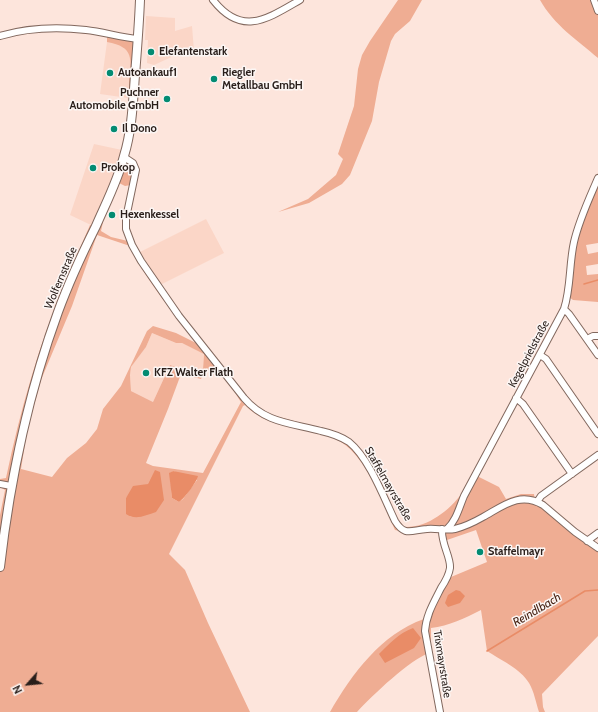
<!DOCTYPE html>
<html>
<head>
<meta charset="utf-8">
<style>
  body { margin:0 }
  #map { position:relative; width:598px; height:712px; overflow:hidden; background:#fde5dc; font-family:Cabin,sans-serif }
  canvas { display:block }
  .north { position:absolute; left:8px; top:664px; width:40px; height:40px; -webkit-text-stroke:3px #fcf6f4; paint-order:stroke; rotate:243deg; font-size:11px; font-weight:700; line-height:16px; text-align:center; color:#291e1a }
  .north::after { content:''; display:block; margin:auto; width:14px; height:18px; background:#291e1a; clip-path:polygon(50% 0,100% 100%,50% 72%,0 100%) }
</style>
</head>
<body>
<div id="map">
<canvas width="598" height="712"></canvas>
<div class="north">N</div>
</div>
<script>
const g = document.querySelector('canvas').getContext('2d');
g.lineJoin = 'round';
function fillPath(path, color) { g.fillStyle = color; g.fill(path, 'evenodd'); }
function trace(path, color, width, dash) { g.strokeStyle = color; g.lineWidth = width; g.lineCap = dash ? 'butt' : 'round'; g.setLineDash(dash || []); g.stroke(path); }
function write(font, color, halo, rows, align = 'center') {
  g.font = font + ' Cabin,sans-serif'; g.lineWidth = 3; g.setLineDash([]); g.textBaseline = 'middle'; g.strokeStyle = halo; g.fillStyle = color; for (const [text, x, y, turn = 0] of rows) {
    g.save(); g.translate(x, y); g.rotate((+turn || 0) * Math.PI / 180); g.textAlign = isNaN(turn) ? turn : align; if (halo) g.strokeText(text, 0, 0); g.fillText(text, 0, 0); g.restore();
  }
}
fillPath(new Path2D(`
  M 146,16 L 175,18 L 175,31 L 192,26 L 194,51 L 176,55 L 154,65 L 147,63 L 148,40 L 145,40 Z
  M 109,37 L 132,45 L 128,98 L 100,94 L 107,42 Z
  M 94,144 L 122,150 L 120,163 L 93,226 L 70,215 Z
  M 206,219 L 224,253 L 160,285 L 138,253 Z
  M 152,333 L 176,343 L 182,343 L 204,353 L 203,369 L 200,375 L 170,365 L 153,402 L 131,391 L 130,375 L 131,367 L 146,347 Z`), '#fbd6c7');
fillPath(new Path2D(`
  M 398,0 L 422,0 L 410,21 L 395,34 L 391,41 L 379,82 L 372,121 L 350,175 L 342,184 L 309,203 L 278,212 L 308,199 L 336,175 L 343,159 L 338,154 L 354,106 L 358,69 L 362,55 L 370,41 Z
  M 540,0 L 598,0 L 598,58 C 577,40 554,25 540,0 Z
  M 65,26 L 134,41 L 130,94 C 129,92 129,87 129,82 C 131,59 135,47 107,42 L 107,37 C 70,30 37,29 0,39 L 0,34 Z
  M 130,165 L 132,167 L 133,170 L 131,185 L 125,186 L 119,183 C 121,176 122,167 130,165 Z
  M 598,174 L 598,243 L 586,245 L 588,254 L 598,252 L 598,264 L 586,266 L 587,275 L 598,274 L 598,302 L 573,300 L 569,297 L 577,227 Z
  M 103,222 L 101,231 L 111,237 L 132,242 L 138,253 L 180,312 L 250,402 L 268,414 L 335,432 L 375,472 L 397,518 L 404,527 C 427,528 449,511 462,493 C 467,487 470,480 473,474 L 499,487 L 506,499 L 521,494 L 534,494 L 535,503 L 541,507 L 572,533 L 598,552 L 598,636 L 542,694 L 543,707 L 545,712 L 539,712 C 536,703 534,691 529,683 C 521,669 499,659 487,651 L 481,610 C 465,618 449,626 431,628 L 431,652 C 409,660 373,695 357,712 L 330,712 C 352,674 381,634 424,619 L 447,572 L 451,577 L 487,562 L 476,530 L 447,540 C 444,538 440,534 437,532 C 428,527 408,534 395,530 C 384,504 366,457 341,442 C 312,424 270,432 245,405 L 243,406 L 169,554 L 185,570 L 208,623 L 250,712 L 0,712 L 0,515 L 5,490 L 0,487 L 0,479 L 6,478 C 20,411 39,344 66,280 C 74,262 82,243 90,225 L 93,226 ZM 97,235 L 130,246 C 145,280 174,312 196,343 L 176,333 L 153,326 L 147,331 L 121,386 L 103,409 L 97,429 L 86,443 L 67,458 L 52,477 L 21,469 L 27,431 L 41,380 L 72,306 ZM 152,333 L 176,343 L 182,343 L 204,354 L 203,369 L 200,375 L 170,365 L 153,402 L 131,391 L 130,375 L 131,367 L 146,347 ZM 205,370 C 208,370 212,370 215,371 C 225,374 235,393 241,402 L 203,473 L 153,466 L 146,463 L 168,409 L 181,374 L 201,379 ZM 155,471 L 131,517 L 127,507 L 126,498 L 148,484 ZM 173,471 L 197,480 L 183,499 L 179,502 L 172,498 L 170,473 Z`), '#efad93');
fillPath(new Path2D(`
  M 155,470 L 160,472 L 164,500 L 156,512 C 146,515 136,521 126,514 L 126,498 L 133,486 L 148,484 Z
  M 173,471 L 198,476 C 196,483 185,498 179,502 L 172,498 L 169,473 Z
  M 456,590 L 460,591 L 465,596 L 460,603 L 448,607 L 445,603 L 448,595 Z
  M 413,628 L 421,638 L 414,648 L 385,663 L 379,654 C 389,644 399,633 413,628 Z`), '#e98c67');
trace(new Path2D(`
  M 584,284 L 598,280
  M 487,651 L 585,591 L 598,590`), '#e98c67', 1.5);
const street = new Path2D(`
  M 213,0 C 242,37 267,19 300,0
  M 594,0 L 598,11
  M 0,36 C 27,28 58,27 86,30 C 103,32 120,37 138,39
  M 124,157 L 133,163 L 136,170 L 126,218 L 126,229 L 132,245 L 141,261 L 179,316 L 244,398 C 265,423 291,423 321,431 C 330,433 340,436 349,442 C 369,458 384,498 395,521 C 405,537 411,530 427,529 C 436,528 446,531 455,529 C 463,527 476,521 483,517 C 503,506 520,491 543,505 L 575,532 L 598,548
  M 564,309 L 569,314 L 598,355
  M 587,339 L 593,336 L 598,336
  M 540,355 L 546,359 L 598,434
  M 516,398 L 523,404 L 572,474
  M 0,484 L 11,486
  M 537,502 L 541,496 L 598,455
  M 447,529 C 456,521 459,508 464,496 L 564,309 C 571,288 569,264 574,242 C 579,220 589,199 598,178
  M 587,541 L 598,533
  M 440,712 L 425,631 C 426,615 434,602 441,588 C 445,582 449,575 450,568 C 451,557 441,544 442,529`);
const secondary = new Path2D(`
  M 0,567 C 10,480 28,394 58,312 C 69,282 82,254 96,226 C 106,203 118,180 124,156 C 132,130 133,102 135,75 C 137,50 139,25 140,0`);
trace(street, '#82685e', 8);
trace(secondary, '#82685e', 10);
trace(street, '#fff', 6);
trace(secondary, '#fff', 8);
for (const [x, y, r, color] of [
  [151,52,4,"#038b72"],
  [110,73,4,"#038b72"],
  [214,79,4,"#038b72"],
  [167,99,4,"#038b72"],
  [114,129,4,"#038b72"],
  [93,168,4,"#038b72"],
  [112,215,4,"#038b72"],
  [146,373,4,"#038b72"],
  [480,552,4,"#038b72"]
]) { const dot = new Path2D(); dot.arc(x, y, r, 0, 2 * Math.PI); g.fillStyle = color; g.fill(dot); trace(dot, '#fcf6f4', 1.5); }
write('bold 11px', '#291e1a', '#fcf6f4', [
  ["Elefantenstark",159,52],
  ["Autoankauf1",118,73],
  ["Riegler",222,73],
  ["Metallbau GmbH",222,86],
  ["Puchner",159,93,"right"],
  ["Automobile GmbH",159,106,"right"],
  ["Il Dono",122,129],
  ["Prokop",101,168],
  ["Hexenkessel",120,215],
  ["KFZ Walter Flath",154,373],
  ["Staffelmayr",488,552]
], 'left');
write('11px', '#291e1a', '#fcf6f4', [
  ["Wolfernstraße",61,278,-67],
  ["Kegelprielstraße",529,354,-62],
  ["Staffelmayrstraße",388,484,60],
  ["Trixmayrstraße",442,664,81]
]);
write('italic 12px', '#441f10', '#fcf6f4', [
  ["Reindlbach",537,610,-31]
]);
</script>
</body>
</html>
